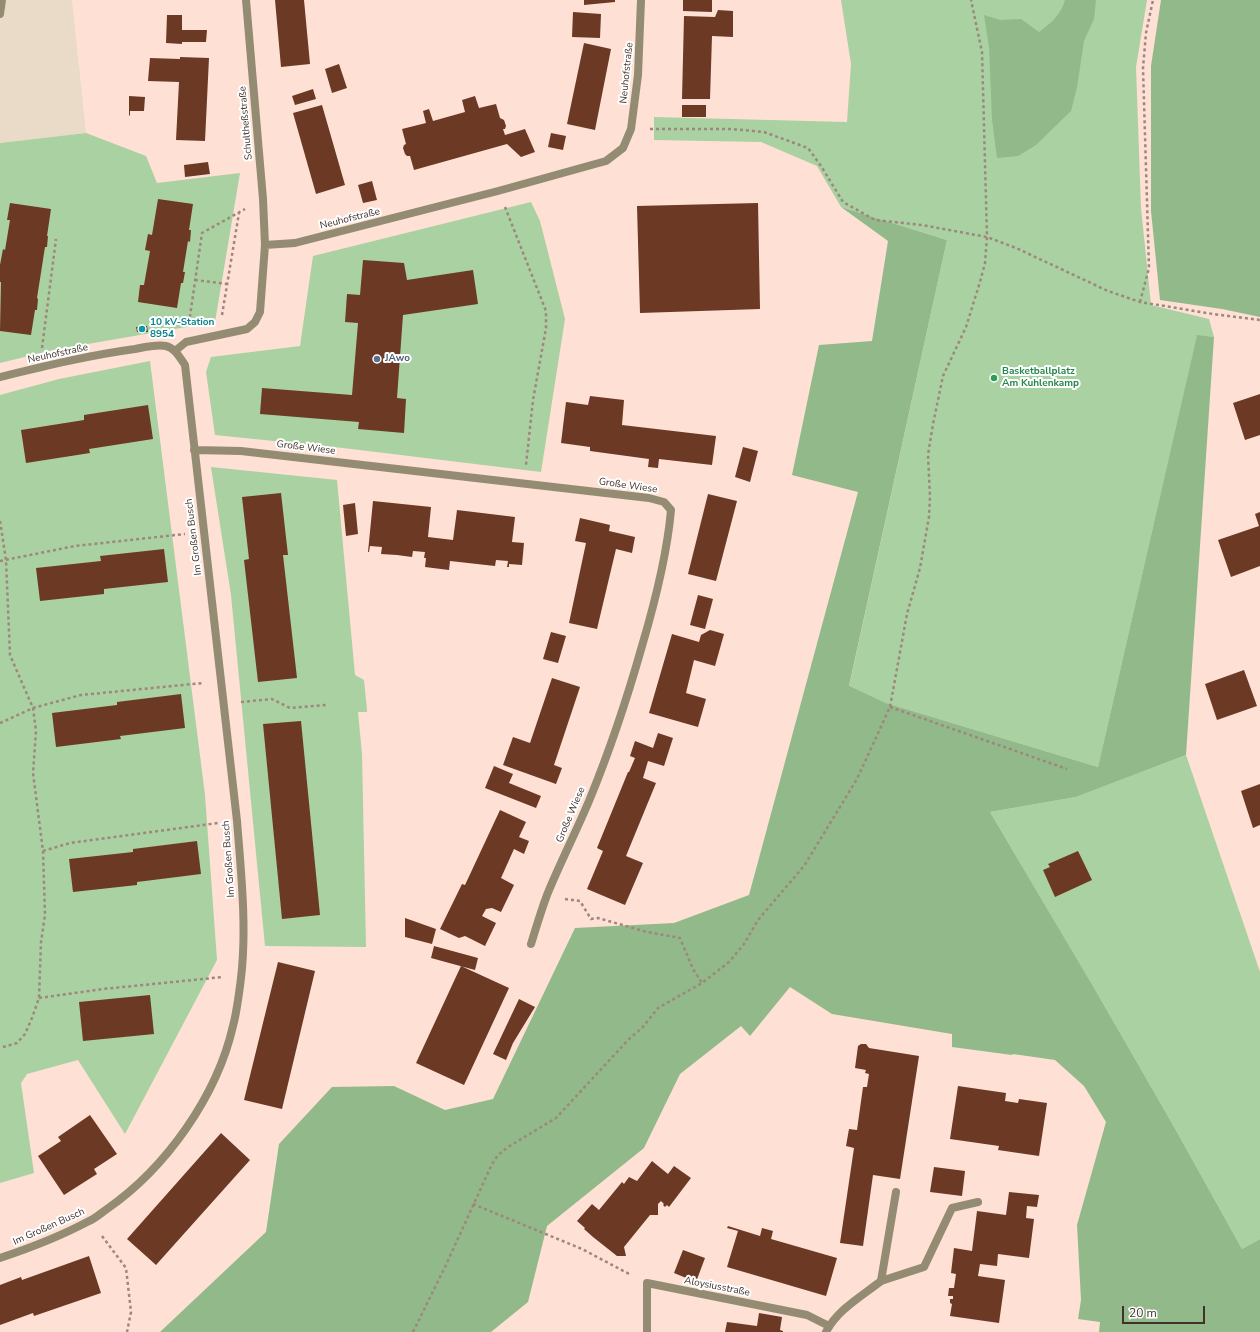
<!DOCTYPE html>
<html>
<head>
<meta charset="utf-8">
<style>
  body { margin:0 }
  #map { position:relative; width:1260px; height:1332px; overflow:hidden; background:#fee0d4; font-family:"Nunito Sans",sans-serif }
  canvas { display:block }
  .scale { position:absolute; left:1122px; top:1306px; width:83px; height:18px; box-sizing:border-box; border:2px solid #40312c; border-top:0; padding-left:5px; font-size:12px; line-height:14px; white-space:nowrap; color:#40312c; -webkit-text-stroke:3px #fff; paint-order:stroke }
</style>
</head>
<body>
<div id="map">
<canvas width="1260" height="1332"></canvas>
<div class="scale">20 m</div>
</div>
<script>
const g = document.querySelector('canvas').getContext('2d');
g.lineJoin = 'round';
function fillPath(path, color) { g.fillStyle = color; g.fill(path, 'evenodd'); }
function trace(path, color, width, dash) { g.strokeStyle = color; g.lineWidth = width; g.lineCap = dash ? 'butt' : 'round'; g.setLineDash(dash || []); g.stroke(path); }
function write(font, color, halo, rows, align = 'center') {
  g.font = font + ' "Nunito Sans",sans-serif'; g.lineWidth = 4; g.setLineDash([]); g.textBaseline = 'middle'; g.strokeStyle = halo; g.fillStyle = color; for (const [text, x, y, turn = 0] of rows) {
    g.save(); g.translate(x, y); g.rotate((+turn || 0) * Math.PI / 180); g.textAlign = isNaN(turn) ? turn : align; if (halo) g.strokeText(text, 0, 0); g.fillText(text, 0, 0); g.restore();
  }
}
fillPath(new Path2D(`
  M 0,0 L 72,0 L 86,133 L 0,143 Z`), '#e9dbc8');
fillPath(new Path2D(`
  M 841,0 L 1147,0 L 1136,67 L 1141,208 L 1151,305 L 1209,319 L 1214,337 L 1197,336 L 1098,767 L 886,703 L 849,687 L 947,240 L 841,207 L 817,166 L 761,142 L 654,140 L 654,117 L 847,122 L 851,64 Z
  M 86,133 L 146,156 L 157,183 L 240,173 L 215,322 L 53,350 L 0,363 L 0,143 Z
  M 531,202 L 540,221 L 565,319 L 541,472 L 343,448 L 215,435 L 206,372 L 211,357 L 300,346 L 313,256 Z
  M 150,361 L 205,795 L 217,960 L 125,1134 L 78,1060 L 27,1074 L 21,1083 L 34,1173 L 0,1183 L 0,395 L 59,379 Z
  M 211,467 L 337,480 L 355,675 L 364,680 L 367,710 L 367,712 L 358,712 L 362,754 L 366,947 L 265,946 L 231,595 Z
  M 1186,755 L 1260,972 L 1260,1239 L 1242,1249 L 1173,1125 L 1093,986 L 990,812 L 1076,797 Z`), '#aad1a1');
fillPath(new Path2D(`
  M 1065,0 L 1096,0 L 1094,19 L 1084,41 L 1077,87 L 1071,111 L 1036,145 L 1018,156 L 997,158 L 992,119 L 989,47 L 984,15 L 1000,20 L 1021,19 L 1039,32 C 1051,23 1061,15 1065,0 Z
  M 1161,0 L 1260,0 L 1260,317 L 1222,309 L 1160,300 L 1151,211 L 1151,66 Z
  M 841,207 L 947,240 L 849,686 L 886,703 L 1098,767 L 1197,335 L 1214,337 L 1186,755 L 1076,797 L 990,812 L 1093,986 L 1173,1125 L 1242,1249 L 1260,1239 L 1260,1332 L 1099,1332 L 1100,1322 L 1078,1319 L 1081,1300 L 1077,1225 L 1106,1122 L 1084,1086 L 1055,1060 L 1013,1054 L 1012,1055 L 952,1047 L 952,1034 L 832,1014 L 790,987 L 750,1036 L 741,1026 L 680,1074 L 644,1148 L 547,1226 L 528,1302 L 491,1332 L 160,1332 L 266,1232 L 279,1144 L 332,1087 L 394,1086 L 445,1110 L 493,1099 L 575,928 L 674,923 L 749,895 L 858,492 L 792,475 L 819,345 L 872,341 L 888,241 Z`), '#92b989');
fillPath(new Path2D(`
  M 275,0 L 304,0 L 310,64 L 281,67 Z
  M 584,0 L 615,0 L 615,2 L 584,5 Z
  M 683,0 L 712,0 L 712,12 L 683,11 Z
  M 718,10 L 733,11 L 733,37 L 712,36 L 710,99 L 682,99 L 684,16 L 715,17 Z
  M 573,12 L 601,14 L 600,38 L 572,37 Z
  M 167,15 L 182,15 L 182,30 L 207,30 L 206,42 L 182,42 L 182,44 L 166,43 Z
  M 584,43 L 611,49 L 595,130 L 567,124 Z
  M 180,57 L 209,58 L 205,141 L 176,140 L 179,82 L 148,81 L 150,58 L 180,59 Z
  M 339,64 L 347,88 L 332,93 L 325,69 Z
  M 313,89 L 316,99 L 295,105 L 292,96 Z
  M 129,96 L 145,97 L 144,111 L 130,111 L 130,116 L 129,115 Z
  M 475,96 L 479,108 L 496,104 L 500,118 L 504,120 L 506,126 L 505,129 L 503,129 L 505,135 L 525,129 L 535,152 L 521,157 L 507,144 L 414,170 L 410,156 L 407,156 L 405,154 L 403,148 L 404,145 L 406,144 L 402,129 L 426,123 L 423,111 L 429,109 L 433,121 L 465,112 L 462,100 Z
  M 322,105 L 345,185 L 316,194 L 293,113 Z
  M 682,105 L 706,105 L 706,117 L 682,117 Z
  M 551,133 L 566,136 L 563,150 L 548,147 Z
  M 208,162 L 210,174 L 185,177 L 184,165 Z
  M 372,181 L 377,200 L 363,203 L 358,185 Z
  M 158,199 L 193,204 L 189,230 L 191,230 L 190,242 L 188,241 L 183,272 L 185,272 L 183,283 L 181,283 L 177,308 L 138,302 L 140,285 L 144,285 L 150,251 L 145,250 L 148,234 L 152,235 Z
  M 10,203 L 51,209 L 47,236 L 48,236 L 47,247 L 45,247 L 37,298 L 38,299 L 37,310 L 35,310 L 31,335 L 0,331 L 1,282 L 0,282 L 0,265 L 3,249 L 5,250 L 10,220 L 7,220 Z
  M 758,203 L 760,309 L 640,313 L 637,206 Z
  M 363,260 L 404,263 L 407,280 L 473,270 L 478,304 L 403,315 L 397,398 L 406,399 L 404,433 L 358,429 L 359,422 L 260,414 L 262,388 L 352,395 L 358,323 L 345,322 L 347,294 L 360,295 Z
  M 147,326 L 148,332 L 137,332 L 136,327 Z
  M 1260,394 L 1260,435 L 1245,440 L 1233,403 Z
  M 590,396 L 624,400 L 622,425 L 716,436 L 712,465 L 659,459 L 658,468 L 648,467 L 649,459 L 590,451 L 590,447 L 561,443 L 566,402 L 588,405 Z
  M 148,405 L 153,439 L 89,449 L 90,453 L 26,463 L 21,430 L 84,420 L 84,415 Z
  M 743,447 L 758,451 L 750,482 L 735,477 Z
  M 281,493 L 288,555 L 283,555 L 297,678 L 258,682 L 244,560 L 249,559 L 242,497 Z
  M 708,494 L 737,501 L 716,581 L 688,574 Z
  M 373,501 L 431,507 L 428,537 L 453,540 L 457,510 L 515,517 L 512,542 L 524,543 L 522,565 L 509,564 L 509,567 L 507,567 L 508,561 L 496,560 L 495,566 L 450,561 L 449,570 L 425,567 L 426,558 L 424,558 L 425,552 L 413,551 L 412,557 L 397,555 L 381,554 L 382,547 L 370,546 L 369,552 L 368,552 Z
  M 355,503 L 358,534 L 346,536 L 343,505 Z
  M 1260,512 L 1260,566 L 1231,577 L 1218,540 L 1259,526 L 1255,514 Z
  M 580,518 L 610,525 L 609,531 L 635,537 L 632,553 L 616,549 L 597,629 L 569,623 L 586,543 L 575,541 Z
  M 164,549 L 168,582 L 104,589 L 104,594 L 40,601 L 36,568 L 101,561 L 100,556 Z
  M 698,595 L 713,599 L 705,629 L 690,625 Z
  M 710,630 L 724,634 L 715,666 L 694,660 L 686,693 L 706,699 L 698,727 L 649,713 L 672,634 L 699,642 L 701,635 Z
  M 551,632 L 566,636 L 558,663 L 543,659 Z
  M 1244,670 L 1257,706 L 1217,720 L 1205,684 Z
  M 552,678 L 580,687 L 554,765 L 562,768 L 556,784 L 503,765 L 513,737 L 530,743 Z
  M 181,694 L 185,728 L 120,736 L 121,739 L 56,747 L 52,713 L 117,705 L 117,702 Z
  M 301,721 L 320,915 L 282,919 L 263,724 Z
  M 658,733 L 673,738 L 664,766 L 648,761 L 643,778 L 656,783 L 626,856 L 643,863 L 625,905 L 587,889 L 603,851 L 597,848 L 628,772 L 629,772 L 635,758 L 630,756 L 635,741 L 653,748 Z
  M 494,766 L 513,774 L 509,783 L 541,796 L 536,808 L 485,788 Z
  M 1260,784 L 1260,825 L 1253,828 L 1241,791 Z
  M 500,810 L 526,822 L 519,837 L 529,841 L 524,854 L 514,849 L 501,878 L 514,885 L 501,912 L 492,908 L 486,909 L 482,916 L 496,923 L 485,946 L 465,936 L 459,938 L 440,929 L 462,884 L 465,885 Z
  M 197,841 L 201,874 L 137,882 L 137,885 L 73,892 L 69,859 L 133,852 L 133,849 Z
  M 1078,851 L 1092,880 L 1055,897 L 1043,870 L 1050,867 L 1048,864 Z
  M 405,918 L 436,929 L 432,944 L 405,937 Z
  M 434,946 L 478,958 L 475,970 L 431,958 Z
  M 278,962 L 315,971 L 282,1109 L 244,1100 Z
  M 461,966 L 509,988 L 464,1085 L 416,1063 Z
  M 150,995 L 154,1034 L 83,1041 L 79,1002 Z
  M 519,999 L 535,1007 L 513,1043 L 506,1060 L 493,1054 Z
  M 861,1044 L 866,1044 L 869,1048 L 919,1056 L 900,1179 L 873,1175 L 863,1246 L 840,1243 L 854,1148 L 846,1146 L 849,1129 L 857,1130 L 863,1087 L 867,1087 L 869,1074 L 865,1073 L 866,1070 L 855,1068 L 858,1046 Z
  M 958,1086 L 1006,1093 L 1005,1101 L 1018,1103 L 1019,1099 L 1047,1103 L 1039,1156 L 998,1150 L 999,1146 L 950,1139 Z
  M 90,1115 L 117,1154 L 94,1169 L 97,1174 L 64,1195 L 38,1156 L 61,1141 L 58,1137 Z
  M 221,1133 L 250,1160 L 156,1265 L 127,1239 Z
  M 652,1161 L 668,1174 L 674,1166 L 691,1178 L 669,1207 L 667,1205 L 665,1207 L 663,1205 L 664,1204 L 661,1201 L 658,1204 L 658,1215 L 650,1215 L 624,1247 L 626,1256 L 617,1256 L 593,1237 L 584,1229 L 585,1228 L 577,1221 L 592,1204 L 599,1210 L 622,1182 L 624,1184 L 629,1177 L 637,1181 Z
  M 934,1167 L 965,1171 L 962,1196 L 930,1192 Z
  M 1009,1192 L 1039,1195 L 1037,1207 L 1027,1206 L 1026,1218 L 1034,1219 L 1029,1258 L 998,1254 L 997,1266 L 980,1264 L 978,1276 L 1005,1280 L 999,1323 L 950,1316 L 952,1304 L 950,1303 L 950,1299 L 953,1299 L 953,1296 L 948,1296 L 949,1288 L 954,1288 L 956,1274 L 951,1273 L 954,1248 L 972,1251 L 977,1211 L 1006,1215 Z
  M 728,1226 L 760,1236 L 762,1228 L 773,1231 L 771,1239 L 837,1258 L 826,1296 L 727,1267 L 738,1231 L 727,1228 Z
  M 683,1250 L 705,1258 L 696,1282 L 674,1273 Z
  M 89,1256 L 101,1293 L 34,1316 L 33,1313 L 0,1325 L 0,1285 L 21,1277 L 22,1280 Z
  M 759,1313 L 782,1317 L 780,1330 L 783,1331 L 783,1332 L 725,1332 L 727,1322 L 757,1326 Z`), '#6c3924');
trace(new Path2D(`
  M 650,129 L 732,129 L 764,132 L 808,148 L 821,166 L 843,202 L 875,220 L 922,225 L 987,237 L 1016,248 L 1108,291 L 1140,302 L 1213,314 L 1260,320
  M 505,207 L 546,311 L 546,328 L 533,400 L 526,465
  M 195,280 L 227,284
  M 1140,302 L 1149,268 L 1143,68 L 1146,33 L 1153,0
  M 222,315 L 239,213
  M 189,323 L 202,233 L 245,209
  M 42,348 L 56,239
  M 0,521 L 6,560 L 10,655 L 33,708 L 36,731 L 33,773 L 43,851 L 45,915 L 41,942 L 39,998 L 32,1018 L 25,1034 L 17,1043 L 0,1048
  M 0,561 L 75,546 L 185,534
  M 241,702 L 272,699 L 290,708 L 326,705
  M 890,707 L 1067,769
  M 0,723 L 33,708 L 81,695 L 203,683
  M 43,851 L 70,843 L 218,823
  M 565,899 L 580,901 L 591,919 L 598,918 L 647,932 L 680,938 L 693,969 L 702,983
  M 39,998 L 103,989 L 223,977
  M 473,1204 L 582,1249 L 631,1275
  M 102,1236 L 126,1268 L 131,1312 L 127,1332
  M 413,1332 L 445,1267 L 492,1164 L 498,1155 L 508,1147 L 556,1118 L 629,1039 L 642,1028 L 658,1008 L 702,983 L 729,962 L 744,944 L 758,920 L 804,866 L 857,779 L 890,707 L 907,614 L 920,568 L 929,517 L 930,497 L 928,455 L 933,424 L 943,376 L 966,327 L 980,282 L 985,263 L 987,237 L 982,52 L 971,0`), '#9d877f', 2.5, [3, 3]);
trace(new Path2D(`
  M 0,14 L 2,0
  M 896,1192 L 881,1281 L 924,1267 L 952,1208 L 978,1202`), '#948b73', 8);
trace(new Path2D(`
  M 265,245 L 295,243 L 498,191 L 606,161 L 623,148 L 631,129 L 638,75 L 641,0
  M 175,351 L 186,342 L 247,329 L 255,322 L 260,312 L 265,245 L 263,199 L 246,0
  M 0,377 C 45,366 90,355 135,349 C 145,347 157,344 166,346 C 175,348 180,358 185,365 L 237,821 C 241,871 247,928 241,978 C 239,994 237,1011 233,1026 C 217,1096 166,1168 107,1209 C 101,1213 96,1218 89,1221 C 61,1236 30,1248 0,1258
  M 194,450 L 241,451 L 649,498 L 664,502 L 671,510 C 667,556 655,602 642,646 C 627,699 610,750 589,801 C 576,832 560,863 547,895 C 541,911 536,928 531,944
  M 647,1332 L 647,1283 L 807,1315 L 829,1326
  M 826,1332 C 837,1310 862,1296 881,1281`), '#948b73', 8);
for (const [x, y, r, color] of [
  [142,329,4,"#0f9aa8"],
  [377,359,4,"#5c6f8a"],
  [994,378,4,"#2e9e5b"]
]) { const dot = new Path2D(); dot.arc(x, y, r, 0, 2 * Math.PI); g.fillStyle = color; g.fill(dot); trace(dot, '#fff', 1.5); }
write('10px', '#40312c', '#fff', [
  ["Neuhofstraße",627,73,-84],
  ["Schultheßstraße",246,123,-95],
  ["Neuhofstraße",350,219,-14],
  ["Neuhofstraße",58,354,-12],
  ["Große Wiese",306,448,7],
  ["Große Wiese",628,486,8],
  ["Im Großen Busch",194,537,-97],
  ["Große Wiese",571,815,-67],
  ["Im Großen Busch",229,859,-94],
  ["Im Großen Busch",49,1227,-24],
  ["Aloysiusstraße",717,1287,11]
]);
write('bold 10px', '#0d838f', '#fff', [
  ["10 kV-Station",150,323],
  ["8954",150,335]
], 'left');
write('bold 10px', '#4e5e75', '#fff', [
  ["JAwo",385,359]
], 'left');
write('bold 10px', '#27864d', '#fff', [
  ["Basketballplatz",1002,372],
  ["Am Kuhlenkamp",1002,384]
], 'left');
</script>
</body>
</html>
